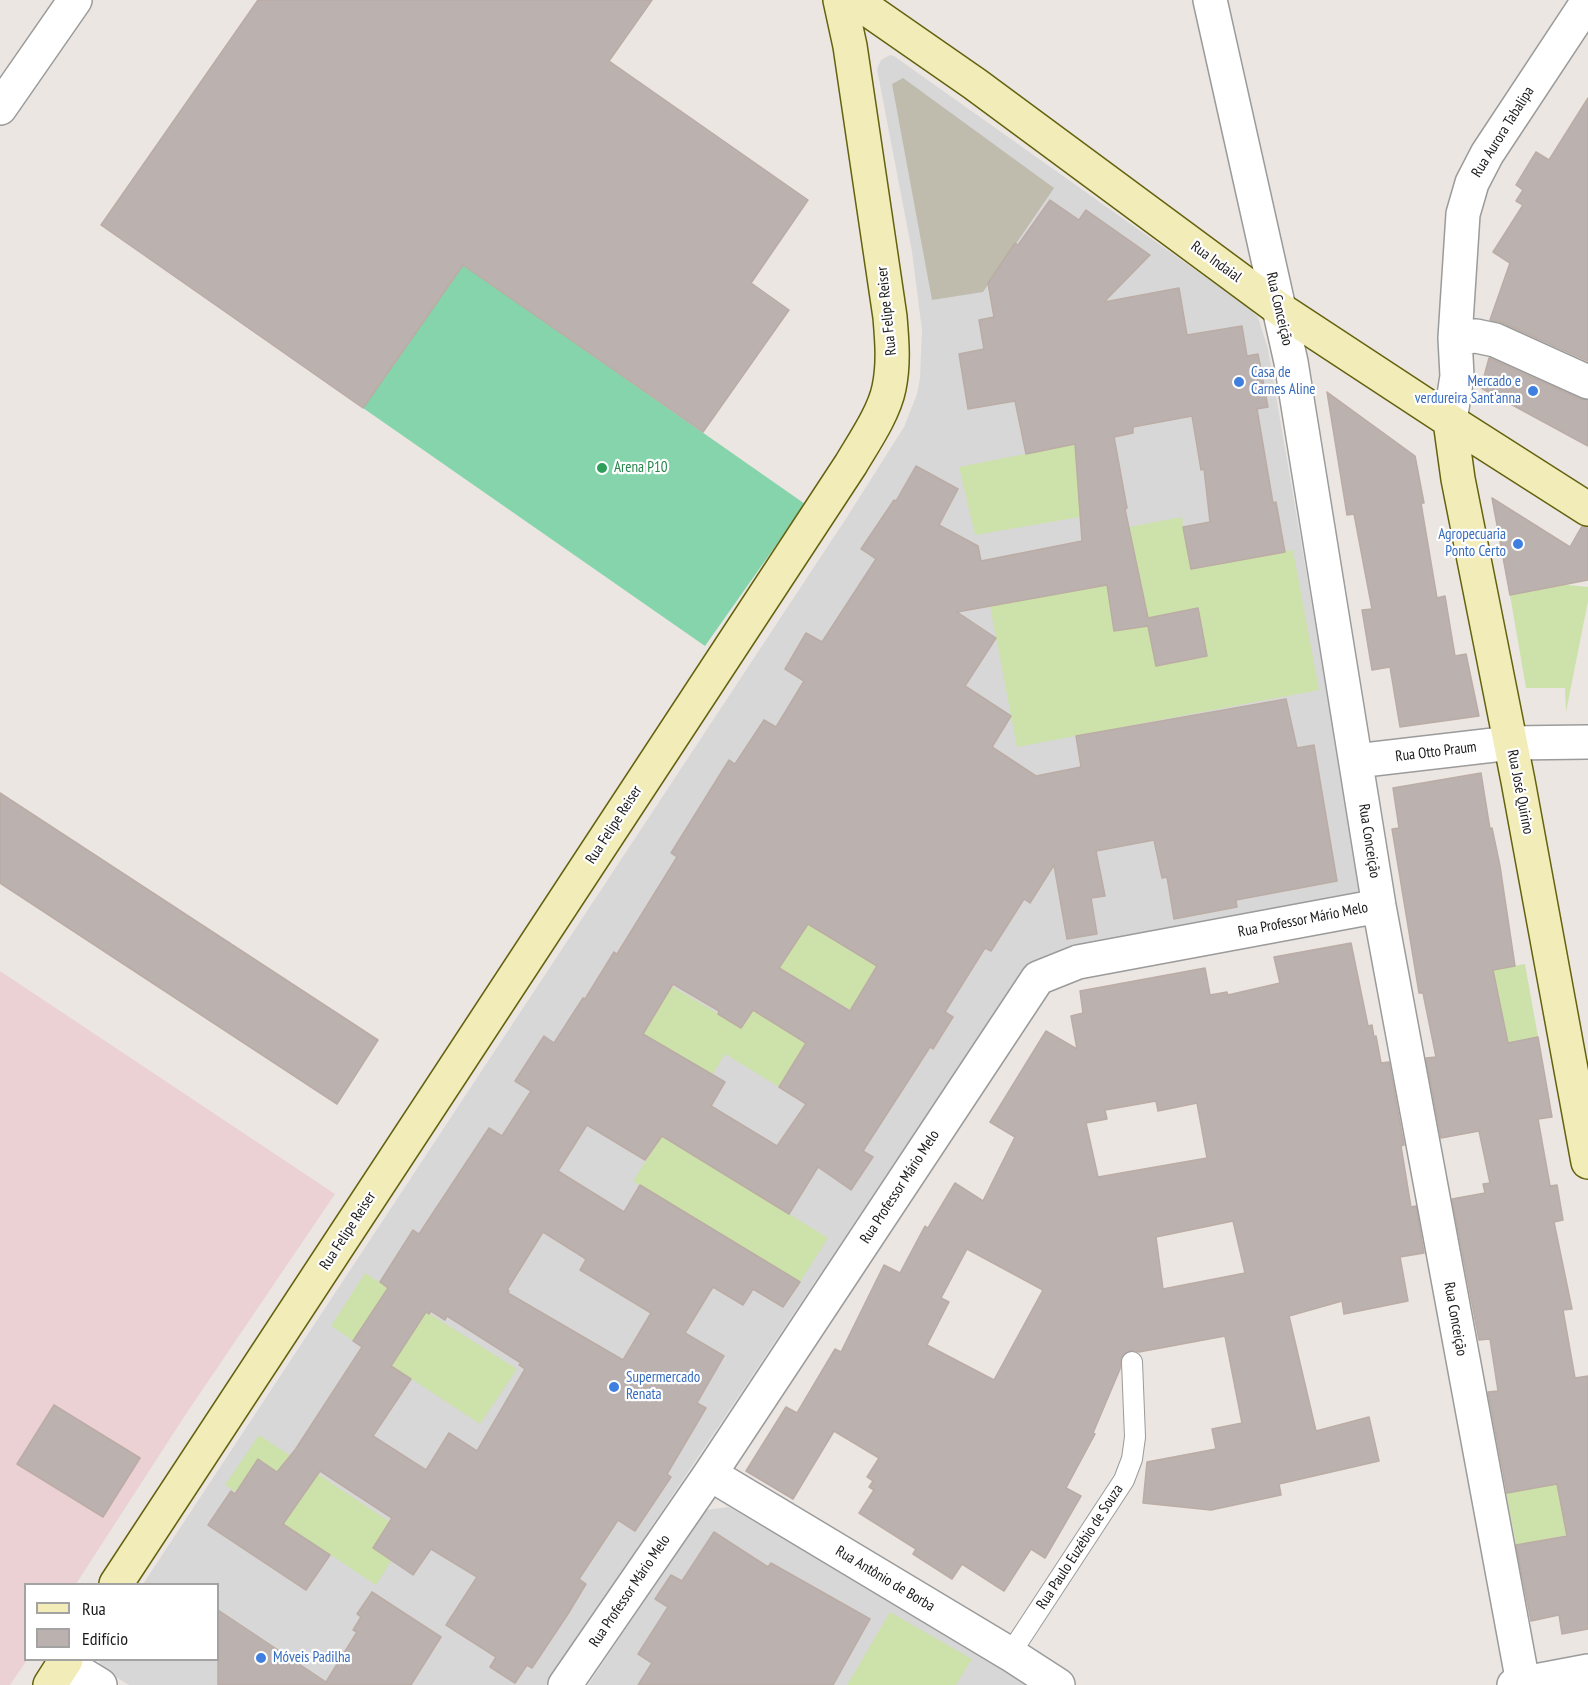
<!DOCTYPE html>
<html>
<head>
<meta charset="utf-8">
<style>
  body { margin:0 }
  #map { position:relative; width:1588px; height:1685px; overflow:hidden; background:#ebe6e1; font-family:"PT Sans Narrow",sans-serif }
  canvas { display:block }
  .legend { position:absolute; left:24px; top:1583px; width:195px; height:78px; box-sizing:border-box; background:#fff; border:2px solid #a3a3a3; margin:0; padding:8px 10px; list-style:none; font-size:18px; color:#1a1a1a }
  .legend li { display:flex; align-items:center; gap:12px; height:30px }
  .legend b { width:30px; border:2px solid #a3a3a3 }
</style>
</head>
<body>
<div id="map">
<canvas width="1588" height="1685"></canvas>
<ul class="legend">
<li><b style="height:8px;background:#f2edb8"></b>Rua</li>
<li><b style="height:16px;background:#bbb1ae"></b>Edifício</li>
</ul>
</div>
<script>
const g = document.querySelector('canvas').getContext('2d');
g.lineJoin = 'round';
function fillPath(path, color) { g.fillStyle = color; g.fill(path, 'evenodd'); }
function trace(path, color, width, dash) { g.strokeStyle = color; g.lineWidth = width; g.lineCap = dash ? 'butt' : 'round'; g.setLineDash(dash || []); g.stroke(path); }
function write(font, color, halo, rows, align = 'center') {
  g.font = font + ' "PT Sans Narrow",sans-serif'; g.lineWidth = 4.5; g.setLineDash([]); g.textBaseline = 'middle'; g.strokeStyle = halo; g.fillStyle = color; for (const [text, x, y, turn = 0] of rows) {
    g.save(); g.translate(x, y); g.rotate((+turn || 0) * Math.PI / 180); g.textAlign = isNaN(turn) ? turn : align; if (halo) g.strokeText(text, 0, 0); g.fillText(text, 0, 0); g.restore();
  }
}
fillPath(new Path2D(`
  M 890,55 L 894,56 L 1249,308 L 1258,317 L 1268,349 L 1360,885 L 1357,893 L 1346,902 L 1034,963 L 1025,967 L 546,1685 L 129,1685 L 106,1671 L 100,1664 L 99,1660 L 218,1660 L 218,1584 L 143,1584 L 847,517 L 904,427 L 917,394 L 920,378 L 922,330 L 912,252 L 877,69 L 881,60 Z
  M 729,1507 L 1037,1685 L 588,1685 L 705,1510 Z`), '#d8d7d8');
fillPath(new Path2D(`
  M 0,971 L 335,1194 L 184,1417 L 76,1584 L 26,1584 L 27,1660 L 10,1685 L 0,1685 Z`), '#ebd1d3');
fillPath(new Path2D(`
  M 903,78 L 1054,188 L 983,292 L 932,300 L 892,84 Z`), '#bfbcad');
fillPath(new Path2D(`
  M 1081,443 L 1089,492 L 1079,494 L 1080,517 L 975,535 L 959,467 Z
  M 1182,517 L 1183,527 L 1232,561 L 1293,550 L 1319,690 L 1017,747 L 990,606 L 1140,579 L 1129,527 Z
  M 1539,582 L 1588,587 L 1588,601 L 1566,712 L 1565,688 L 1526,688 L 1510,595 L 1540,589 Z
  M 808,924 L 877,966 L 851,1010 L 779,968 Z
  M 1525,964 L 1538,1037 L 1508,1043 L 1470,974 Z
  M 659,979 L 741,1027 L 753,1010 L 806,1043 L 779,1087 L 725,1054 L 713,1074 L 643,1034 L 662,1002 Z
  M 662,1136 L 828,1238 L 800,1282 L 633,1181 Z
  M 365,1273 L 517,1369 L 480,1424 L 331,1326 Z
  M 259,1435 L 390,1522 L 373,1548 L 391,1561 L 376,1585 L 257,1506 L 261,1501 L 287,1518 L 303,1495 L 284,1476 L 258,1459 L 236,1492 L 225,1485 Z
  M 1573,1481 L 1562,1508 L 1567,1535 L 1516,1545 L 1506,1493 Z
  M 890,1612 L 972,1659 L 956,1685 L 847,1685 Z`), '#cde1aa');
fillPath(new Path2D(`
  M 463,265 L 805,504 L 705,646 L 363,408 Z`), '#85d4ab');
const building = new Path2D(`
  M 258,0 L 652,0 L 609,61 L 808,200 L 751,283 L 789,310 L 703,432 L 463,265 L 363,408 L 101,225 Z
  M 1588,98 L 1588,361 L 1503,323 L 1490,320 L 1510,263 L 1493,252 L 1523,205 L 1516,201 L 1523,190 L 1516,185 L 1536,152 L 1549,160 Z
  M 1050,200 L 1079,220 L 1086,210 L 1150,255 L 1104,302 L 1179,288 L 1187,335 L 1242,326 L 1247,356 L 1258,354 L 1268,407 L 1257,409 L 1273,503 L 1276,502 L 1285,552 L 1191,569 L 1183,527 L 1210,522 L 1204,469 L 1201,470 L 1192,416 L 1133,427 L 1133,433 L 1114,437 L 1127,508 L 1125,509 L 1148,618 L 1198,608 L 1207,656 L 1156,666 L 1148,626 L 1114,631 L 1107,585 L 957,612 L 996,638 L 965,686 L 1011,716 L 992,747 L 1036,776 L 1081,767 L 1076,736 L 1286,699 L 1297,748 L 1314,745 L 1337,881 L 1236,900 L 1237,907 L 1174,919 L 1167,877 L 1162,878 L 1154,840 L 1096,851 L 1105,896 L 1091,898 L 1097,934 L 1067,939 L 1054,865 L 1030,903 L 1024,899 L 991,951 L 985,948 L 945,1012 L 953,1017 L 933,1049 L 930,1047 L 863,1151 L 873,1157 L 851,1190 L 818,1167 L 789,1214 L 662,1136 L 645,1160 L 587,1125 L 558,1171 L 624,1212 L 640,1185 L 800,1282 L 783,1307 L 753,1289 L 743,1305 L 713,1287 L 685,1333 L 724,1356 L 697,1403 L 706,1408 L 667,1474 L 671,1477 L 635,1531 L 618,1520 L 579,1579 L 586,1584 L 568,1614 L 532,1668 L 527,1665 L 515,1683 L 490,1667 L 496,1657 L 446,1625 L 477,1577 L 431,1549 L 413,1575 L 373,1548 L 392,1518 L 320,1471 L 283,1524 L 330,1555 L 306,1590 L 208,1525 L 231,1491 L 235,1494 L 258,1459 L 277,1472 L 295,1450 L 362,1347 L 353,1341 L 388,1288 L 380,1282 L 413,1230 L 419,1234 L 489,1128 L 502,1136 L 531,1091 L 515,1081 L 544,1036 L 554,1043 L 583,998 L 585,999 L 614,952 L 617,954 L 677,857 L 671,853 L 729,760 L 735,764 L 764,720 L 776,727 L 804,681 L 785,669 L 806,633 L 822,642 L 876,559 L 861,549 L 894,500 L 896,501 L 916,466 L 958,489 L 939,525 L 978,546 L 981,561 L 1082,541 L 1075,444 L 1026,454 L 1015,401 L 968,409 L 959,354 L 984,349 L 979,320 L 994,317 L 988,283 L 1015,243 L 1018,245 ZM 808,924 L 877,966 L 850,1011 L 779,968 ZM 673,984 L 719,1011 L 718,1014 L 741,1028 L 753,1010 L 806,1043 L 779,1087 L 806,1104 L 777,1146 L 711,1106 L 725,1082 L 643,1034 ZM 543,1232 L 586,1259 L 580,1270 L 651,1313 L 623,1360 L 508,1293 L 509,1291 L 507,1290 ZM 431,1311 L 445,1320 L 447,1316 L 521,1363 L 519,1365 L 525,1369 L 477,1451 L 449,1433 L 426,1470 L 373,1436 L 411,1379 L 391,1366 L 426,1312 L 429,1314 Z
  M 1489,358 L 1580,399 L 1588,400 L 1588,446 L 1481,388 Z
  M 1327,392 L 1415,456 L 1424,503 L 1421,503 L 1437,598 L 1445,596 L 1455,656 L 1466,654 L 1479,716 L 1400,727 L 1390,667 L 1372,670 L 1362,610 L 1372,609 L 1354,514 L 1347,515 Z
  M 1492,498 L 1570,547 L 1582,526 L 1588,528 L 1588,580 L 1510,595 Z
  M 1481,773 L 1490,829 L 1492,828 L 1500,866 L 1515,966 L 1493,970 L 1508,1043 L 1538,1037 L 1552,1117 L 1538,1119 L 1550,1186 L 1557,1185 L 1563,1220 L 1554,1222 L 1572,1309 L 1563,1310 L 1575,1378 L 1588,1376 L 1588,1629 L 1562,1634 L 1559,1615 L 1531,1621 L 1516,1545 L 1567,1536 L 1557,1484 L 1507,1493 L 1488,1392 L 1498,1391 L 1490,1339 L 1479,1340 L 1452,1199 L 1485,1193 L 1483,1184 L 1490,1183 L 1479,1131 L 1441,1138 L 1426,1058 L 1436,1057 L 1423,993 L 1419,993 L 1392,829 L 1399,828 L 1393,788 Z
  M 0,793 L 378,1040 L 337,1104 L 0,883 Z
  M 1351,943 L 1368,1026 L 1372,1025 L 1374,1037 L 1376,1036 L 1381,1063 L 1389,1062 L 1404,1145 L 1401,1146 L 1411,1207 L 1416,1206 L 1424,1253 L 1400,1257 L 1408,1301 L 1344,1314 L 1342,1301 L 1289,1316 L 1316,1431 L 1369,1417 L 1379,1461 L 1279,1484 L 1281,1495 L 1211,1510 L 1143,1503 L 1147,1462 L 1216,1449 L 1212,1429 L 1242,1423 L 1225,1336 L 1139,1352 L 1131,1350 L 1122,1356 L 1120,1369 L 1093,1433 L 1095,1434 L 1066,1488 L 1081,1496 L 1045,1558 L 1031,1549 L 1004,1591 L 962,1564 L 952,1579 L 913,1554 L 916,1549 L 859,1513 L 874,1490 L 869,1487 L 873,1481 L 867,1477 L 879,1458 L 834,1431 L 793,1499 L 746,1471 L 786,1407 L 797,1413 L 835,1349 L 841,1352 L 884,1265 L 900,1273 L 925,1226 L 928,1228 L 955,1183 L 983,1201 L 1015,1137 L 990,1122 L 1046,1031 L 1077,1049 L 1071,1016 L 1083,1013 L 1080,991 L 1205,968 L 1210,995 L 1227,992 L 1228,995 L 1280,983 L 1274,957 ZM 1156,1101 L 1158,1111 L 1197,1103 L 1207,1158 L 1098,1177 L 1086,1123 L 1107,1119 L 1105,1110 ZM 1233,1221 L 1245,1273 L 1163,1289 L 1156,1237 ZM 967,1249 L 1043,1290 L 994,1380 L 927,1345 L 949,1302 L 941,1298 Z
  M 54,1405 L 140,1458 L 103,1517 L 17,1464 Z
  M 714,1532 L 768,1567 L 771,1563 L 870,1619 L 833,1685 L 638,1685 L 652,1663 L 638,1654 L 668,1607 L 655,1599 L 671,1575 L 682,1581 Z
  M 372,1592 L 441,1637 L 411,1685 L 218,1685 L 218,1610 L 326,1682 L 357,1632 L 353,1630 L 361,1617 L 357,1614 Z`);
fillPath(building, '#bbb1ae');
trace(building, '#bbaca5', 1.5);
const lane = new Path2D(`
  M 1010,1654 L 1124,1480 L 1132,1459 L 1135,1437 L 1132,1362`);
const street = new Path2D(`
  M 1210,0 L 1291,362 L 1379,906 L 1523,1683
  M 0,108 L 75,0
  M 1455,338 L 1476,336 L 1495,340 L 1588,382
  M 1450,421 L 1457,376 L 1455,338 L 1463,214 L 1472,183 L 1487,154 L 1588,1
  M 1356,761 L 1511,743 L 1588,742
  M 710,1474 L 1010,1654 L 1058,1685
  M 64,1663 L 100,1685
  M 565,1685 L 710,1474 L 1038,978 L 1078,962 L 1379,906
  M 1514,1685 L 1588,1671`);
const secondary = new Path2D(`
  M 854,0 L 975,84 L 1278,308 L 1450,421 L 1588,509
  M 1450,421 L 1458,479 L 1518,781 L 1588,1162
  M 116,1584 L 851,464 C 864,442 884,413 889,388 C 894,364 892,341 890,317 L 850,46 L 840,0
  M 50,1685 L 66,1660`);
trace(lane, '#9b9b9b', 22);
trace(street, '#9b9b9b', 36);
trace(secondary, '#64620e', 36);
trace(lane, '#fff', 20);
trace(street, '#fff', 33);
trace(secondary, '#f2edb8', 33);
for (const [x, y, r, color] of [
  [1239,382,6,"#3f7fe0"],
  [1533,391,6,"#3f7fe0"],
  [602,468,6,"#2e9e5b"],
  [1518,544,6,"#3f7fe0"],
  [614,1387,6,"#3f7fe0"],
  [261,1658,6,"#3f7fe0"]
]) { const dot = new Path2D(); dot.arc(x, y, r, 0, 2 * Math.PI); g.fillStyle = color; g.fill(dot); trace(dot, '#fff', 2); }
write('15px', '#1a1a1a', '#fff', [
  ["Rua Aurora Tabalipa",1503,132,-58],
  ["Rua Indaial",1216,262,36],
  ["Rua Conceição",1279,309,77],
  ["Rua Felipe Reiser",887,311,-96],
  ["Rua Otto Praum",1436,752,-7],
  ["Rua José Quirino",1520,792,79],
  ["Rua Felipe Reiser",614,825,-57],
  ["Rua Conceição",1369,841,81],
  ["Rua Professor Mário Melo",1303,920,-11],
  ["Rua Professor Mário Melo",900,1187,-57],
  ["Rua Felipe Reiser",348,1231,-57],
  ["Rua Conceição",1455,1319,80],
  ["Rua Paulo Euzébio de Souza",1080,1547,-57],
  ["Rua Antônio de Borba",885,1579,31],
  ["Rua Professor Mário Melo",630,1591,-56]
]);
write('15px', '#366cbe', '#fff', [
  ["Casa de",1251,373],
  ["Carnes Aline",1251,390],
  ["Mercado e",1521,382,"right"],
  ["verdureira Sant'anna",1521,399,"right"],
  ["Agropecuaria",1506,535,"right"],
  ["Ponto Certo",1506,552,"right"],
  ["Supermercado",626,1378],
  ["Renata",626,1395],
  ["Móveis Padilha",273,1658]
], 'left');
write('15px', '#27864d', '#fff', [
  ["Arena P10",614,468]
], 'left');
</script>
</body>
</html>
